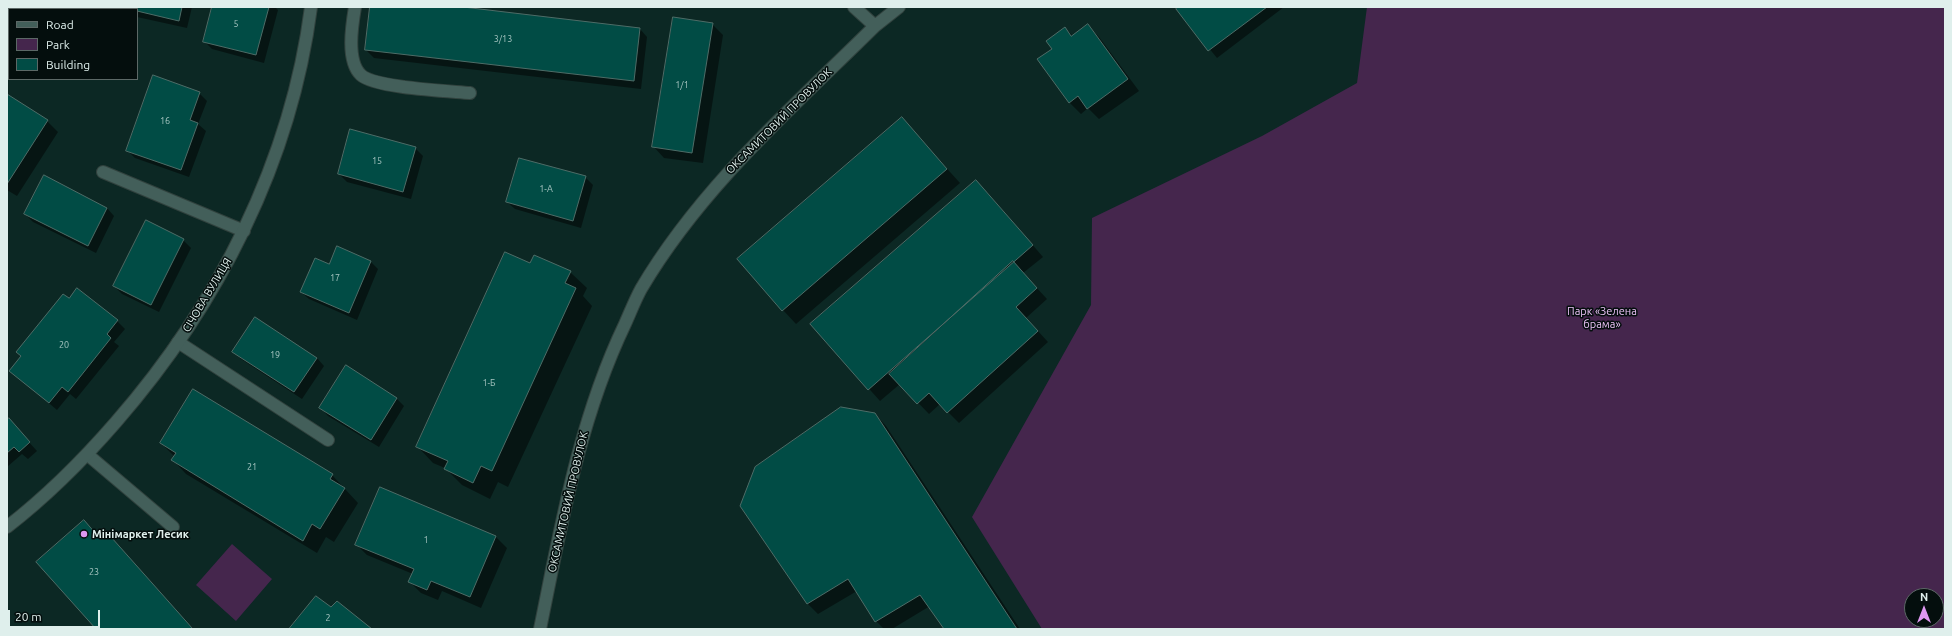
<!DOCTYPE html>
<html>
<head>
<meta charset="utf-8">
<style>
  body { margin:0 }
  #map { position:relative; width:1952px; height:636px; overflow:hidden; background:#0c2824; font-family:Ubuntu,sans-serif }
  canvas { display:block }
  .frame { position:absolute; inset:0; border:8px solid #dfefec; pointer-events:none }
  .legend { position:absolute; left:8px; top:8px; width:130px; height:72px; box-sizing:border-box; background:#040e0d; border:1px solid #5c6866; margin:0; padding:5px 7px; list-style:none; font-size:12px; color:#dfefec }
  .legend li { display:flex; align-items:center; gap:8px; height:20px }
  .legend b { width:20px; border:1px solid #5c6866 }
  .north { position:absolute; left:1904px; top:588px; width:40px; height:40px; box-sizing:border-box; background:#040e0d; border:1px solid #5c6866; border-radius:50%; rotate:0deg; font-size:11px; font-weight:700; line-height:16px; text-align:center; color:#dfefec }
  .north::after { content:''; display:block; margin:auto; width:14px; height:18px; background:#df98f1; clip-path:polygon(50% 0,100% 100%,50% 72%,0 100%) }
  .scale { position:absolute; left:8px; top:610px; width:92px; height:18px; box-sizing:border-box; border:2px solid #dfefec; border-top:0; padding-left:5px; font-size:12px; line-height:14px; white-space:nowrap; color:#dfefec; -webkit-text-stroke:3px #040e0d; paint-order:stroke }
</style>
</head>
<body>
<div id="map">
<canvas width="1952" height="636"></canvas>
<div class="frame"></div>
<ul class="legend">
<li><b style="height:5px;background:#435f5a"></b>Road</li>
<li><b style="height:11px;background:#45264d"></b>Park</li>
<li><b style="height:11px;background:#014c45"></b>Building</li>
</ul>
<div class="north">N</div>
<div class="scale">20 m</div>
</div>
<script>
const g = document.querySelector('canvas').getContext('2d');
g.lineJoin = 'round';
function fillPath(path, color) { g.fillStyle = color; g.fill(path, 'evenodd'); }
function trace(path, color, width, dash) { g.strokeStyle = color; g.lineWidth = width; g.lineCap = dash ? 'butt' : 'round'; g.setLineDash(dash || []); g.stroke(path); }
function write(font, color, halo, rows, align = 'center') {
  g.font = font + ' Ubuntu,sans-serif'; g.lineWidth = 3; g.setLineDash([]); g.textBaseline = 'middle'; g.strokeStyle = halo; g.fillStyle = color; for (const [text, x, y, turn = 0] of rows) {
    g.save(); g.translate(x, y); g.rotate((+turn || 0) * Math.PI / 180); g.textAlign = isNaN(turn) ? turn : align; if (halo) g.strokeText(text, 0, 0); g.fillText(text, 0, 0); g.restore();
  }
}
fillPath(new Path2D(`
  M 1367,7 L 1945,7 L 1945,629 L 1042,629 L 972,517 L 1091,305 L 1092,218 L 1262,136 L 1357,83 ZM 1912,596 L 1936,596 L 1936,620 L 1912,620 Z
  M 232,544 L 272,579 L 236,621 L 196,585 Z`), '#45264d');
fillPath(new Path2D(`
  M 25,7 L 65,7 L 63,9 L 28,9 Z
  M 122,7 L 192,7 L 187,28 L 137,17 L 137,9 L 123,9 Z
  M 213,7 L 275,7 L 278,10 L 264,63 L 212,49 L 204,41 Z
  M 371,7 L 455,7 L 640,29 L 647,37 L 641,89 L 374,58 L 366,50 Z
  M 1180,7 L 1284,7 L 1217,58 L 1177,9 Z
  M 712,24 L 723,35 L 703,163 L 664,158 L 653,146 Z
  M 1088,26 L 1099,37 L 1139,91 L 1099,119 L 1088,108 L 1081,114 L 1070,103 L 1038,60 L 1053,49 L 1065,28 L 1073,36 Z
  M 199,93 L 207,101 L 198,124 L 206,131 L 189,177 L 135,158 L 128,151 Z
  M 7,95 L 47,121 L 58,132 L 17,196 L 7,190 Z
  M 902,119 L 960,183 L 796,324 L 783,310 Z
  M 415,148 L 423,156 L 411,199 L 347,182 L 339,174 Z
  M 585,177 L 593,185 L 581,228 L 515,209 L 507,202 Z
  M 987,192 L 1043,257 L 1023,273 L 1047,299 L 1026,318 L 1048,342 L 959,423 L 940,404 L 929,414 L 900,384 L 880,401 L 812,325 Z
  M 107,208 L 114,216 L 96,253 L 33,222 L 25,214 Z
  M 183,240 L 191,248 L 159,312 L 122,294 L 114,286 Z
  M 371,262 L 378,269 L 357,320 L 309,299 L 301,292 L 330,265 Z
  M 531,265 L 570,272 L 587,288 L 583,296 L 592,306 L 508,487 L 498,482 L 490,499 L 462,485 L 445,468 L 433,463 L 417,446 Z
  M 255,318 L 317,358 L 324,366 L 302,399 L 241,359 L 233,351 Z
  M 117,321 L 125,329 L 114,342 L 119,346 L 76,399 L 70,394 L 57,410 L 11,371 Z
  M 396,398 L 404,406 L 379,447 L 328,416 L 321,408 Z
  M 875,414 L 886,426 L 1020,629 L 946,629 L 930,606 L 892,629 L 884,629 L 876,621 L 857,591 L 818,614 L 807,603 Z
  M 7,421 L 16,428 L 37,451 L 28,459 L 22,454 L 7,467 Z
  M 161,443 L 332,475 L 358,503 L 334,542 L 326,537 L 317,553 L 186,474 L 173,460 L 175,457 Z
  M 84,521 L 97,534 L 103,529 L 194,629 L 97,629 Z
  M 496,537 L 507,548 L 481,608 L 442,591 L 438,600 L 421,593 L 410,582 L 413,574 L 367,555 L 356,544 Z`), '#0007');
const building = new Path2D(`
  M 28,7 L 52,7 L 51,9 L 31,9 Z
  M 121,7 L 182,7 L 179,21 L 137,11 L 137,9 L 126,9 Z
  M 212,7 L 269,7 L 256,55 L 203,42 Z
  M 370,7 L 463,7 L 640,28 L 634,81 L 365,50 Z
  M 1178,7 L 1267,7 L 1208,51 L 1176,9 Z
  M 673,17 L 713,23 L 692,153 L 652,147 Z
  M 1088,24 L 1128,79 L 1087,109 L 1078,96 L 1069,103 L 1037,59 L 1052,49 L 1046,41 L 1065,27 L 1071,36 Z
  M 153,75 L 200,92 L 190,120 L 198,123 L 181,170 L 126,151 Z
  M 7,94 L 48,120 L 7,184 Z
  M 902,117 L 947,169 L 782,311 L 737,259 Z
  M 350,129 L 416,147 L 403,192 L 338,174 Z
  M 519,158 L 586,176 L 573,221 L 506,202 Z
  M 44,175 L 107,208 L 88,246 L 24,214 Z
  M 976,180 L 1033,245 L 868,390 L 810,324 Z
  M 146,220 L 184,239 L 151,305 L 113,286 Z
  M 337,246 L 371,261 L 349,313 L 300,292 L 315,258 L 329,264 Z
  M 505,252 L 530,263 L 534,255 L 571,271 L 565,283 L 576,288 L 492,471 L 481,466 L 473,483 L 444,469 L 448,461 L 416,447 Z
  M 1013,261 L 1037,288 L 1016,307 L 1038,331 L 947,413 L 929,393 L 917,404 L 889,374 Z
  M 77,288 L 118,320 L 107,334 L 111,338 L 68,392 L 62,387 L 49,403 L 9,371 L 21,356 L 16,352 L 63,294 L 69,298 Z
  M 255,317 L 317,358 L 294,392 L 232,352 Z
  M 346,365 L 397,398 L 371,440 L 319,408 Z
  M 193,389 L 333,474 L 330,479 L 345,488 L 320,529 L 312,524 L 303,541 L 171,460 L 176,453 L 160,443 Z
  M 841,407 L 875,413 L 1017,629 L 944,629 L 920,595 L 875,622 L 848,579 L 807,604 L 740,506 L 755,467 Z
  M 9,418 L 30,442 L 19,452 L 14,447 L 7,453 L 7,420 Z
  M 380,487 L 496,536 L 470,597 L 431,581 L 427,590 L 408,582 L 414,569 L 355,545 Z
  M 84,520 L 96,534 L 103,528 L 193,629 L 96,629 L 36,562 Z
  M 316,596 L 331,607 L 337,601 L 372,629 L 289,629 Z`);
fillPath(building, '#014c45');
trace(building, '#4e6c67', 1);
const service = new Path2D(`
  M 355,7 C 352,25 346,61 361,75 C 375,88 448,91 470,93
  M 103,172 L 244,231
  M 178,342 L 328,440
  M 88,455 L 173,527`);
const minor = new Path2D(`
  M 854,7 L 875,26
  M 7,527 C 47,496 83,460 116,422 C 218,305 291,162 311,7
  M 540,629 C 561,526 579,420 625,324 C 630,313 635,300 641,289 C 701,187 792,108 875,26 L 899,7`);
trace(service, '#31423e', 14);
trace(minor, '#31423e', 14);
trace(service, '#435f5a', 12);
trace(minor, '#435f5a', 12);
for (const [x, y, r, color] of [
  [84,534,4,"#df98f1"]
]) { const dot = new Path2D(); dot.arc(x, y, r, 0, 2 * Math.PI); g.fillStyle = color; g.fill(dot); trace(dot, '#040e0d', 1.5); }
write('9px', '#a8c6c2', null, [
  ["5",236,24],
  ["3/13",503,39],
  ["1/1",682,85],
  ["16",165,121],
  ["15",377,161],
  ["1-А",546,189],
  ["17",335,278],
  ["20",64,345],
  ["19",275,355],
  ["1-Б",489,383],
  ["21",252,467],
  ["1",426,540],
  ["23",94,572],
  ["2",328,618]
]);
write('11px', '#dfefec', '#040e0d', [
  ["ОКСАМИТОВИЙ ПРОВУЛОК",779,121,-45],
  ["СІЧОВА ВУЛИЦЯ",207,295,-59],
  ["ОКСАМИТОВИЙ ПРОВУЛОК",568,502,-77]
]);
write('11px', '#eac0f5', '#040e0d', [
  ["Парк «Зелена",1602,311],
  ["брама»",1602,324]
]);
write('bold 11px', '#dfefec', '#040e0d', [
  ["Мінімаркет Лесик",92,534]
], 'left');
</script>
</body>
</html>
